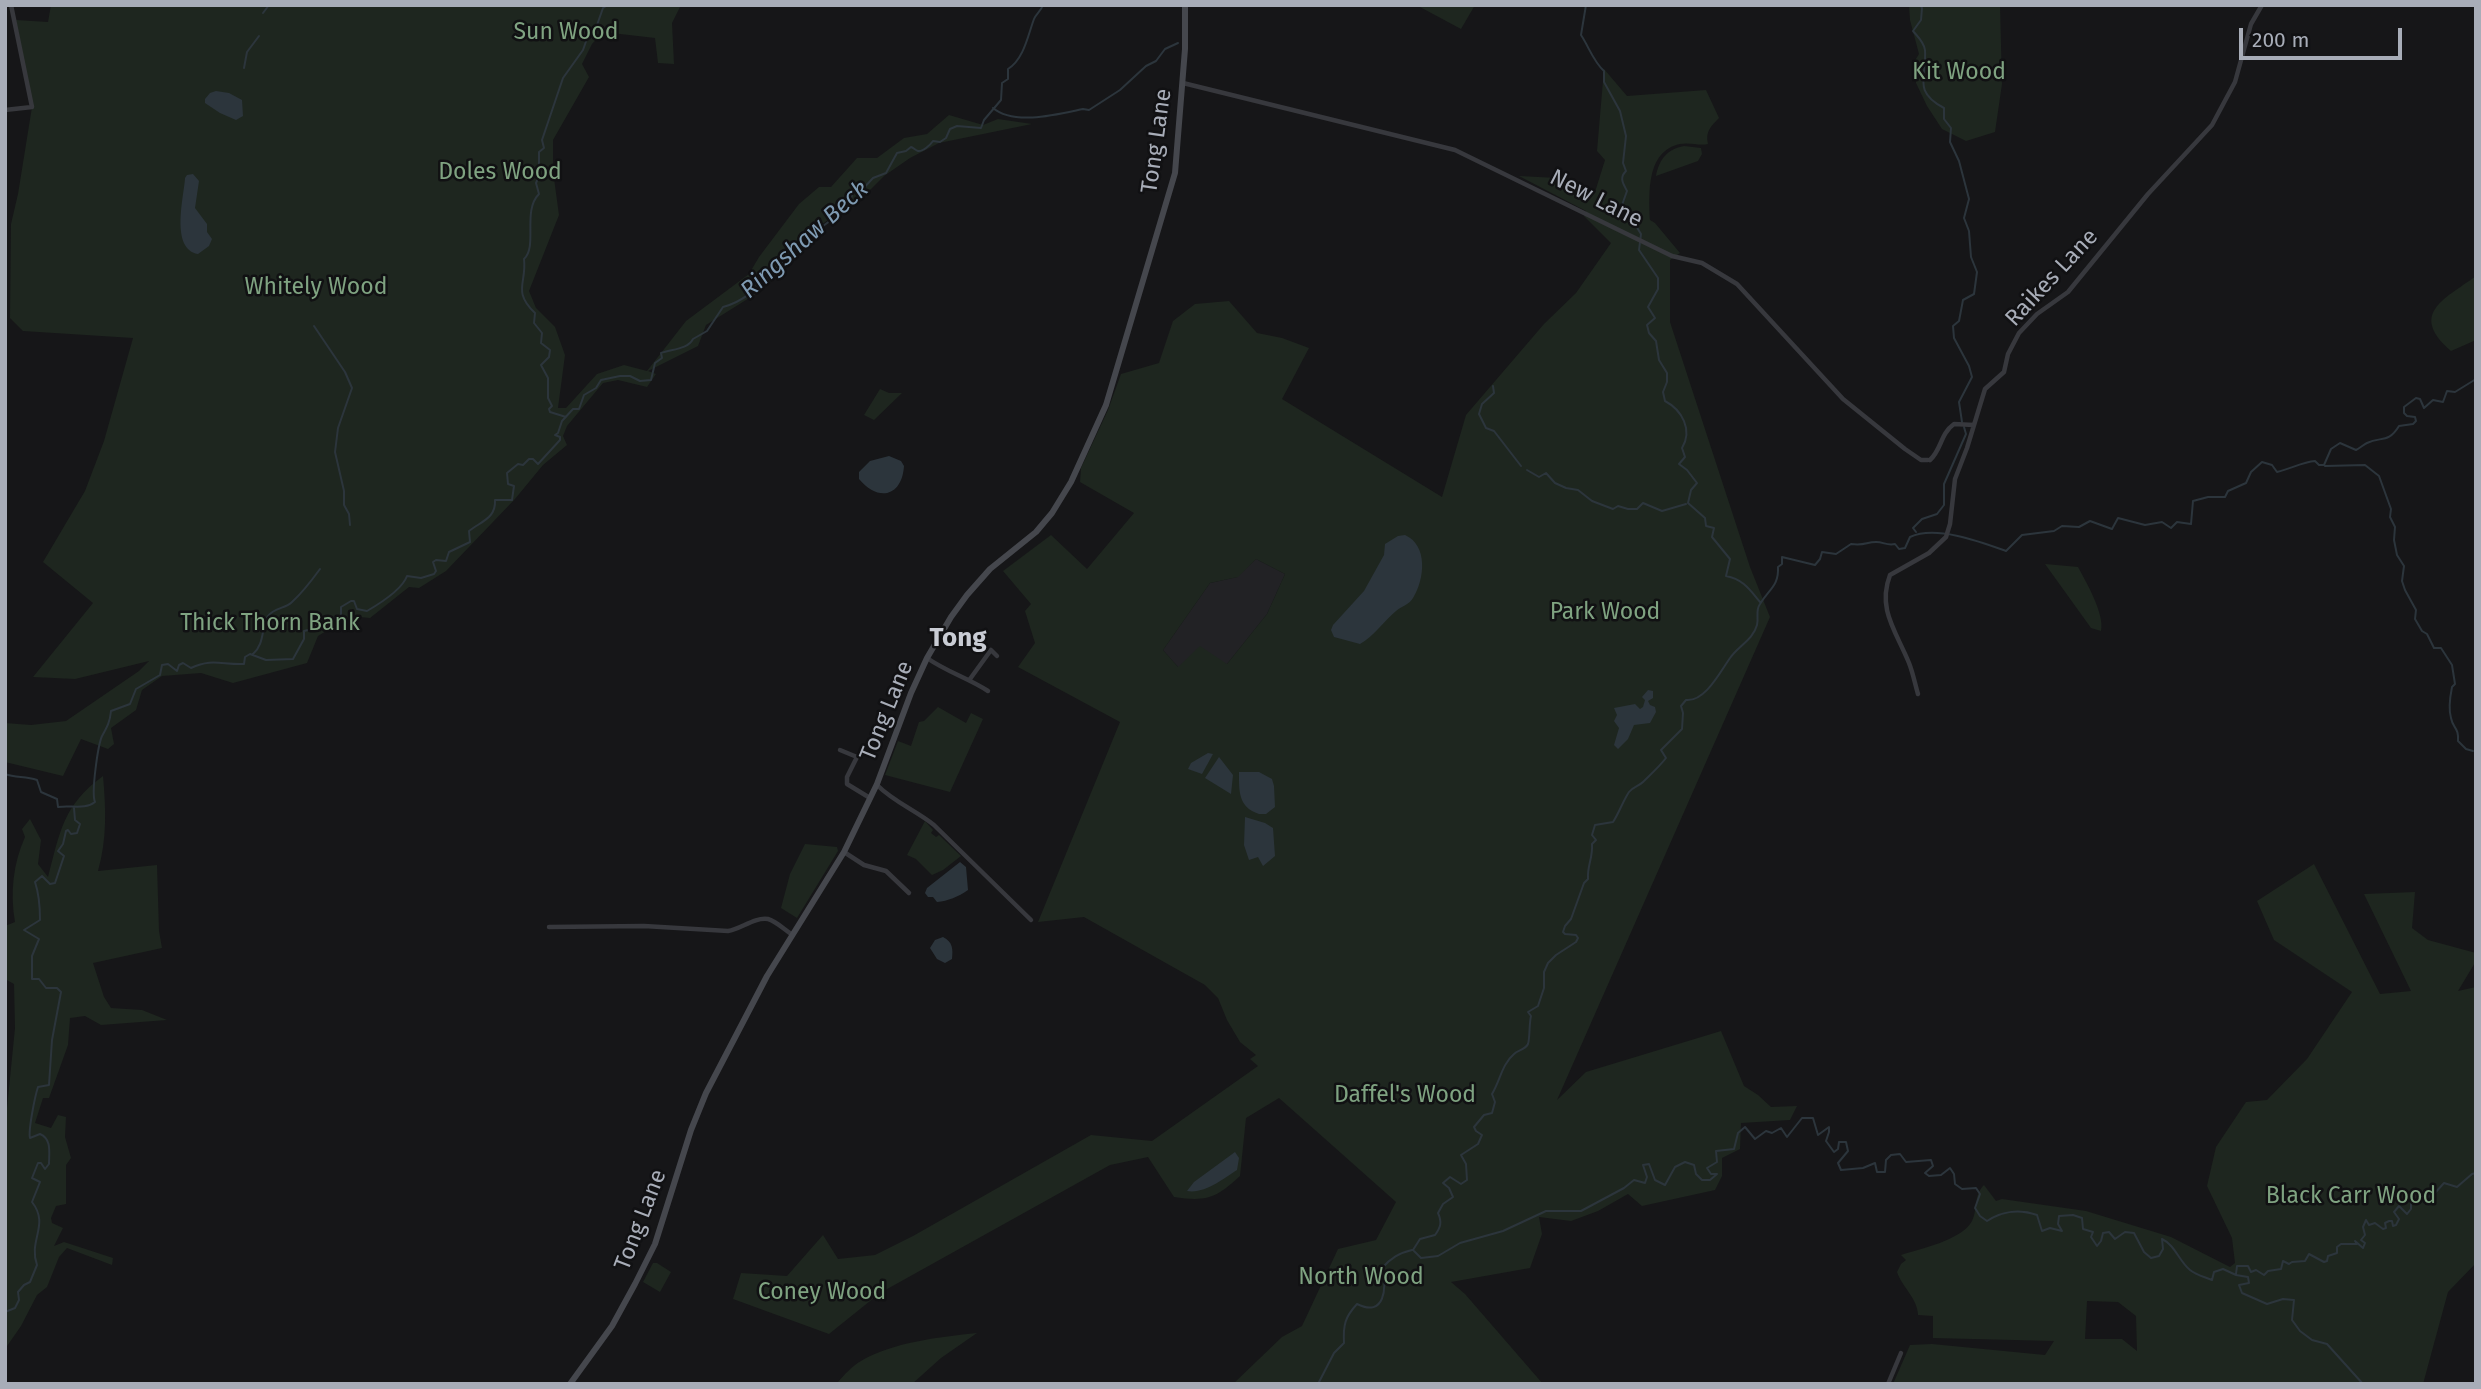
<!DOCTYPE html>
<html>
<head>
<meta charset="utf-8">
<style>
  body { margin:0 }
  #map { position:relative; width:2481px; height:1389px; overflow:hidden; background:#161618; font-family:"Fira Sans",sans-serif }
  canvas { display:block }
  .frame { position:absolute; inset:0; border:7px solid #a8adb8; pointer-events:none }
  .scale { position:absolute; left:2239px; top:28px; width:163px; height:32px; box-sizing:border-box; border:4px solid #a8adb8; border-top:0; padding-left:9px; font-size:21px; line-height:24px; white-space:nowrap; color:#a8adb8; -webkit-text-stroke:5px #111113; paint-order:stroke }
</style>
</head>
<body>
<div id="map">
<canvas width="2481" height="1389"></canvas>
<div class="frame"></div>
<div class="scale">200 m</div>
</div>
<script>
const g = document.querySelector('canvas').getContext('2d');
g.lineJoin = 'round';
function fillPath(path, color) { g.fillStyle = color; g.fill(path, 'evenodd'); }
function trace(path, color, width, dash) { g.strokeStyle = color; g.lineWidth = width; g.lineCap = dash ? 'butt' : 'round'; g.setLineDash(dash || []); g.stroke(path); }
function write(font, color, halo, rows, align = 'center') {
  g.font = font + ' "Fira Sans",sans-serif'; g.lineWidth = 5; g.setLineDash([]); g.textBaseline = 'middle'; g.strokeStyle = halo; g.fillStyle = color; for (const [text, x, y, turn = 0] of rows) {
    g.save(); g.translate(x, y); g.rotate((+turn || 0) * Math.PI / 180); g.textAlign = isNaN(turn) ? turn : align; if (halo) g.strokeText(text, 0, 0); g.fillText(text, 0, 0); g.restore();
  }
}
fillPath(new Path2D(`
  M 1256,559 L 1285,574 L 1267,614 L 1227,664 L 1193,684 L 1163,650 L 1210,583 L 1237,577 Z`), '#222225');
fillPath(new Path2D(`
  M 51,5 L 681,5 L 672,23 L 674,64 L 658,63 L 655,38 L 603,32 L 592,44 L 582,64 L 589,77 L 553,140 L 553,171 L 559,215 L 529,291 L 536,308 L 555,327 L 565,355 L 558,408 L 566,408 L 597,374 L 624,365 L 647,371 L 686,321 L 749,274 L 759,257 L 799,204 L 819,187 L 831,187 L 857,158 L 877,158 L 904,138 L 927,134 L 949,115 L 983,125 L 998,119 L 1032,124 L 939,143 L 910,158 L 884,176 L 858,202 L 832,217 L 798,242 L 785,266 L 762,290 L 706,325 L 698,346 L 648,371 L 656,374 L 647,387 L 618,380 L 603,383 L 567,426 L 563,436 L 567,445 L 543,465 L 515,499 L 446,571 L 419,588 L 409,587 L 370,618 L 351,616 L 318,636 L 307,663 L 233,683 L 201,673 L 162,676 L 142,690 L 136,710 L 111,728 L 114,744 L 108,749 L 81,739 L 63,776 L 5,762 L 5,723 L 31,725 L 66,721 L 139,671 L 149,661 L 75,679 L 33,677 L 93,603 L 43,562 L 85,491 L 104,441 L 133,338 L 23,331 L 10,318 L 11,224 L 18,194 L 32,107 L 16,20 L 48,22 Z
  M 1421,5 L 1475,5 L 1461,29 L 1420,7 Z
  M 1909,5 L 2000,5 L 2002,84 L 1995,132 L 1966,141 L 1942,129 L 1927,106 L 1916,83 L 1914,62 L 1919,54 L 1910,20 Z
  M 1604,69 L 1627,96 L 1706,90 L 1719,118 C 1711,126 1705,132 1708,144 C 1699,146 1690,142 1680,144 C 1646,151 1649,194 1650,220 L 1655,223 L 1680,253 L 1670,260 L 1670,322 L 1750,567 L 1770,617 L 1557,1100 L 1586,1072 L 1721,1031 L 1744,1086 L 1758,1095 L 1771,1107 L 1797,1106 L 1790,1120 L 1741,1123 L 1740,1149 L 1722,1158 L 1722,1176 L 1715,1190 L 1642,1206 L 1628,1194 L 1598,1211 L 1571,1221 L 1539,1217 L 1542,1234 L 1530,1268 L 1451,1282 L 1465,1294 L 1543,1384 L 1233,1384 L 1282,1337 L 1302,1326 L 1338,1249 L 1376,1240 L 1396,1202 L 1279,1098 L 1246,1118 L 1240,1176 C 1216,1198 1207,1202 1174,1197 L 1148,1157 L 1110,1165 L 880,1293 L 829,1334 L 733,1299 L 741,1273 L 787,1276 L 823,1235 L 838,1259 L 875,1255 L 913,1236 L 1091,1135 L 1152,1141 L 1258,1066 L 1250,1059 L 1256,1055 L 1240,1042 L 1227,1020 L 1218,998 L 1205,985 L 1084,917 L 1038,922 L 1120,722 L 1018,667 L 1035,643 L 1025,611 L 1031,604 L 1003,571 L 1051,535 L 1087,569 L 1134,513 L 1080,482 L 1081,468 L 1108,410 L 1121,374 L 1159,363 L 1173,321 L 1195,304 L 1229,301 L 1257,333 L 1282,338 L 1309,348 L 1282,399 L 1442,497 L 1466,415 L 1544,324 L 1576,293 L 1611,243 L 1584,216 L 1586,211 L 1519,176 L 1557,178 L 1595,192 L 1605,160 L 1597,151 ZM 1256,559 L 1285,574 L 1267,614 L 1227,664 L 1200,646 L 1178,667 L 1163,650 L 1210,583 L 1238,577 Z
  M 1684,146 L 1701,148 L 1702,154 L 1698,161 L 1656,176 C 1659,160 1667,149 1684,146 Z
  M 2476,276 L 2476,340 L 2451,351 C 2409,314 2443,300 2476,276 Z
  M 880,389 L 889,393 L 902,393 L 874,420 L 864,415 Z
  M 2045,564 L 2078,567 C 2086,582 2105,614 2101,631 L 2091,628 Z
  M 938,707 L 966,723 L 971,713 L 983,719 L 950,792 L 885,775 L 898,741 L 911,746 L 919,722 L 924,721 Z
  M 103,776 C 106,809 107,839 98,871 L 157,865 L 159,931 L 162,948 L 93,963 L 104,997 L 111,1008 L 142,1010 L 167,1020 L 101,1025 L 85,1016 L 70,1018 L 68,1045 L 49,1098 L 43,1098 L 35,1123 L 51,1128 L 58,1115 L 66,1117 L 65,1137 L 71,1158 L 66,1165 L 66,1204 L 56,1206 L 51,1218 L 52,1223 L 63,1228 L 54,1246 L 64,1242 L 113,1258 L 112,1265 L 67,1248 L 59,1257 L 47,1287 L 37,1295 L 21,1326 L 5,1349 L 5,1128 L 15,1028 L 14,984 L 5,979 L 5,926 L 15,922 C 10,893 13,864 25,837 L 22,829 L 30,819 L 41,840 L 38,864 L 48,877 C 60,832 63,805 103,776 Z
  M 925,821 L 933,830 L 931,833 L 936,837 L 939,835 L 961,856 L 943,870 L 932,875 L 916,859 L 907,855 Z
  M 805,844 L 837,847 L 838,851 L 797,918 L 781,908 L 790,874 Z
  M 2314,864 L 2380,994 L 2411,991 L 2364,894 L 2415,892 L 2412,928 L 2428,940 L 2476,953 L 2476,961 L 2458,991 L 2476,987 L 2476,1263 L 2448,1292 L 2423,1384 L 1893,1384 L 1910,1345 L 1932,1344 L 2045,1355 L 2054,1341 L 1933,1338 L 1933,1316 L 1918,1315 C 1918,1299 1902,1287 1897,1272 L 1901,1264 L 1906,1260 L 1901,1255 C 1920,1249 1962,1240 1972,1221 C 1978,1209 1973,1196 1984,1185 L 1996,1201 L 2002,1199 L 2086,1211 L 2171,1237 L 2230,1267 L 2235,1263 L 2232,1238 L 2207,1186 L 2216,1147 L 2246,1102 L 2267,1100 L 2307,1059 L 2352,992 L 2274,940 L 2257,901 ZM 2087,1301 L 2118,1302 L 2136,1316 L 2137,1351 L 2122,1339 L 2085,1339 Z
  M 653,1263 L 657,1263 L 671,1272 L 660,1292 L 643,1282 Z
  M 977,1333 L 941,1358 L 912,1384 L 833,1384 L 837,1383 C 844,1375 852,1366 861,1361 C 893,1342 940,1337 977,1333 Z`), '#1e261f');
fillPath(new Path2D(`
  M 216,91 L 229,93 L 242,100 L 243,116 L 236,120 L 220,113 L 205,103 L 205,99 L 210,93 Z
  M 193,174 L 199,181 L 195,208 L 207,224 L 207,232 L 212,239 L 209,246 L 198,254 C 170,249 184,197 185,178 L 187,175 Z
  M 889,456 L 901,461 L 904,466 C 902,497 878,502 859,479 L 859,472 L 870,461 Z
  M 1405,535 C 1428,545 1425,579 1413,598 C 1409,605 1402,606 1396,611 C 1384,621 1374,636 1360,644 L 1334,637 L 1331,630 L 1333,625 L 1364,591 L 1384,555 L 1385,544 L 1398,536 Z
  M 1648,690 L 1653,691 L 1653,698 L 1648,701 L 1650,705 L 1655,707 L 1656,712 L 1650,723 L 1634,725 L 1628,739 L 1618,749 L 1614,745 L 1619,728 L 1614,721 L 1617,715 L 1614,708 L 1635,704 L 1640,709 L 1643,707 L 1645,700 L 1642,697 Z
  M 1208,753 L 1213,754 L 1202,774 L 1188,769 L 1191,763 Z
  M 1219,757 L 1233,775 L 1231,794 L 1205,778 Z
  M 1239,772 L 1259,772 L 1272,779 L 1274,786 L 1275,807 L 1266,814 L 1259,814 C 1238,807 1239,791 1239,772 Z
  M 1245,817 L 1265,823 L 1273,828 L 1275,856 L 1263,866 L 1258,857 L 1249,860 L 1244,845 Z
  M 960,862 L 966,867 L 968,890 C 958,897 948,901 937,902 L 933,897 L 928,897 L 925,893 L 927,888 Z
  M 943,937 C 953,942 953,949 952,959 L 945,963 L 937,959 L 930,948 L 935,940 Z
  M 1235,1152 L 1239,1158 L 1237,1170 C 1223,1179 1205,1194 1187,1191 L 1194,1182 Z`), '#2c353c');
trace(new Path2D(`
  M 1586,5 L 1581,35 C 1589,47 1593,61 1604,71 L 1604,82 L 1620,111 L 1626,136 L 1623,163 L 1626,171 C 1619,178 1623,183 1627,191 L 1622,205 L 1622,213 L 1631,218 L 1641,234 L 1639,250 L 1658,278 L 1658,289 L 1648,307 L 1655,318 L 1647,325 L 1649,333 L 1656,341 L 1659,360 L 1667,373 L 1667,382 L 1663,392 L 1665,401 C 1682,410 1693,430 1682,448 L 1685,457 L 1679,464 L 1687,470 L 1697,483 L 1691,490 L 1688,503 L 1705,518 L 1706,526 L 1714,528 L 1712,537 L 1730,559 L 1726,576 C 1743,579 1750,590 1760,602
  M 1920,5 L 1922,8 L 1921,20 L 1913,31 C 1918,37 1924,42 1925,50 C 1927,77 1912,91 1944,108 L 1944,119 L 1951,128 L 1950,142 L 1959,161 L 1969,199 L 1964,218 L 1969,231 L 1971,257 L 1977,272 L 1974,294 L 1963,300 L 1959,321 L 1953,326 L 1954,338 L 1969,366 L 1972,377 L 1959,402 L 1962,422
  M 263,13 L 269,5
  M 244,68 L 247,52 L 259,36
  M 993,108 C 1014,126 1059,114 1083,109 L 1089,110 L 1120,90 L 1146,66 L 1156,61 L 1165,49 L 1178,43
  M 314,326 L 345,372 L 352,388 L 338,428 L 335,452 L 344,491 L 344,505 L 349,514 L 350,525
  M 1493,386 L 1494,393 L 1482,404 L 1479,414 L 1486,428 L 1494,431 L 1521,466
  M 566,417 L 550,412 L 549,409 L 552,406 L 548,398 L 548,378 L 541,365 L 549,357 L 550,350 L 541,343 L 542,333 L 534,323 L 535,313 C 512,291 527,283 524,259 C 538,246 522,211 539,194 L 536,183 L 539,176 L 539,152 L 544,148 L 542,140 L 563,78 L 583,50 L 590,30 L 597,25 L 603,8 L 608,5
  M 2325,466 L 2365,465 L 2379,476 L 2391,509 L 2390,517 L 2395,527 L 2394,540 L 2397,555 L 2404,566 L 2402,581 L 2405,590 L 2416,610 L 2415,619 L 2422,631 L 2427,634 L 2434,648 L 2441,648 L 2452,665 L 2455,684 L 2452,687 C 2450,697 2448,708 2451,718 C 2453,729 2459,727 2458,741 L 2466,749 L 2473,751
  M 1527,470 L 1539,477 L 1546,473 L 1555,483 L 1566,488 L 1578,490 L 1592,501 L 1613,509 L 1618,506 L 1628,509 L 1637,509 L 1643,503 L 1662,511 L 1686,504
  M 1916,532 L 1913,528 L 1922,519 L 1937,514 L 1944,505 L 1944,484 L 1966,434 L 1964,427
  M 253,654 C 265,644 261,627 268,616 C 275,607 285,609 292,602 C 302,593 312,580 320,569
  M 5,774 C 16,778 25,776 37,780 L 41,792 L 57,799 L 58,807 C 71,805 85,810 95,802 C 91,793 98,745 102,736 C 107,727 110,722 111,711 L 130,704 L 136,689 L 160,675 L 162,665 L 168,664 L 177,671 L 179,665 L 183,663 L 191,668 C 212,658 222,665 244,664 L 245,657 L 250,654 L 266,660 L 293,659 L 304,639 L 304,631 L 312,629 L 323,618 L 341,618 L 341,607 L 351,601 L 354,601 L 357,609 L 367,611 C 379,604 402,590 407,576 L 421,578 L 434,574 L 436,571 L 433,562 L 436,560 L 446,561 L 449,552 L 470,542 L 469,531 C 482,521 496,518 495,500 L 512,500 L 514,486 L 508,484 L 507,473 L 518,464 L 523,465 L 529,459 L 533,459 L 538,464 L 560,440 L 560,437 L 555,435 L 558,433 L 562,421 L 573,409 L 579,409 L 584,395 L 596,388 L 601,380 L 620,376 L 630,376 L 640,381 L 651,380 L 655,363 L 662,358 L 661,353 C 673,349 688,349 693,339 L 707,331 L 723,307 C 750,300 765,279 786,259 C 789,249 799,245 803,235 L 819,229 L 842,212 L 843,205 L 851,199 L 853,191 L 860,192 L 873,178 L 886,173 L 897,153 L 906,151 L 911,147 C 914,148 915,150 918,151 C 923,152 931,144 933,141 L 940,142 L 946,138 L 950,129 L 957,126 L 981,128 L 984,120 L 1001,100 L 1002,83 L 1008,79 L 1008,69 C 1024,59 1028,35 1034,19 C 1036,14 1041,11 1043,5
  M 1413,1250 L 1420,1239 L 1435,1235 C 1441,1227 1442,1222 1438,1213 L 1443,1204 L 1453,1197 L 1449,1188 L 1443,1183 L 1450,1177 L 1461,1184 L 1467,1180 L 1466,1164 L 1461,1155 L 1478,1144 L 1482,1135 L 1476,1131 L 1474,1127 L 1484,1115 L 1492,1113 L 1495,1102 L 1492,1094 C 1500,1081 1502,1064 1514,1054 C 1518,1050 1525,1050 1528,1044 C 1530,1038 1529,1024 1531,1016 L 1528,1012 L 1538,1006 L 1544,988 L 1544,972 L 1548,963 L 1556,955 L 1576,942 L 1578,938 L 1576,935 L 1565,934 L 1563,932 L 1565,926 L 1571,919 L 1584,883 L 1588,879 C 1587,866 1593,858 1592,844 L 1596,840 L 1592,835 L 1595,825 L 1613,822 C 1619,813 1623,801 1629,792 C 1633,787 1639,786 1643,782 C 1650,775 1659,767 1666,758 L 1661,750 L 1682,729 L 1683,713 L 1681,706 L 1686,700 C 1705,702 1720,672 1730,658 C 1738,646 1753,640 1757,625 C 1759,617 1755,611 1760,604 C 1769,589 1779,586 1778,567 L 1782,564 L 1782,557 L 1815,565 L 1820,559 L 1822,552 L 1836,554 L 1851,544 C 1865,546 1866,542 1876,542 C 1884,542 1887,546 1895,544 L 1899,549 L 1905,548 L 1910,537 C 1936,525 1981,542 2006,551 L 2022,535 L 2054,531 L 2062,526 L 2079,527 L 2090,521 L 2112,529 L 2118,518 L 2145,525 L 2162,522 L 2171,528 L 2177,522 L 2191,524 L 2193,501 L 2208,497 L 2225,497 L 2228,491 L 2246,483 L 2251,472 L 2262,462 L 2272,465 L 2277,472 C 2291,469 2302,462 2315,461 L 2319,465 L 2324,465 L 2331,449 L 2340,443 L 2356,450 C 2360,448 2363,445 2367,443 C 2381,436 2388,444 2399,426 L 2413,424 L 2416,421 L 2415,417 L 2407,416 L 2404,413 L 2404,407 L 2416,398 L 2420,399 L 2424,408 L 2433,400 L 2443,402 L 2447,391 L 2455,392 L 2476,379
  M 1414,1251 L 1421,1258 L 1438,1256 L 1460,1243 L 1503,1231 L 1546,1211 L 1581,1211 L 1624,1188 L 1634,1180 L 1645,1183 L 1647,1177 L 1643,1165 L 1649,1164 L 1655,1180 L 1665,1185 L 1675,1167 L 1685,1162 L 1694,1165 L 1696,1174 L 1702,1180 L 1710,1180 L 1717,1174 L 1711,1174 L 1707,1168 L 1717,1162 L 1716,1151 L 1734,1149 L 1738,1133 L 1745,1127 L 1755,1139 L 1766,1131 L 1772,1133 L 1781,1128 L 1787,1137 L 1802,1118 L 1813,1118 L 1818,1135 L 1829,1127 L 1829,1132 L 1826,1141 L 1834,1152 L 1838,1149 L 1839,1142 L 1846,1142 L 1848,1151 L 1838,1163 L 1841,1170 L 1863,1168 L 1875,1163 L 1877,1172 L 1885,1172 L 1886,1160 L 1891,1155 L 1900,1154 L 1906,1162 L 1931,1160 L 1933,1166 L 1925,1173 L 1929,1176 L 1941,1175 L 1950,1168 L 1954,1174 L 1955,1184 L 1962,1189 L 1976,1188 L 1980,1194 L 1975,1208 L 1980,1216 L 1987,1221 C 2002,1211 2020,1209 2037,1215 L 2042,1231 L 2050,1228 L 2062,1231 L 2058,1224 L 2059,1216 L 2073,1215 L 2082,1218 L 2083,1229 L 2093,1232 L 2091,1237 L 2097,1246 L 2101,1241 L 2103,1233 L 2109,1232 L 2115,1239 L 2125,1232 L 2134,1233 L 2144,1252 L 2151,1258 L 2159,1256 L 2163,1249 L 2162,1239 C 2175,1245 2179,1261 2190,1270 C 2196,1275 2205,1277 2212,1280 L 2214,1272 L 2223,1269 L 2236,1275 L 2248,1277 L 2249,1283 L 2239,1285 L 2242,1293 L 2267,1304 L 2283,1299 L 2294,1300 L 2292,1320 L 2300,1331 L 2312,1340 L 2327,1344 L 2363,1384
  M 2236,1274 L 2237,1266 L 2248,1266 L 2251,1272 L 2256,1270 L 2264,1275 L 2268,1271 L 2281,1269 L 2283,1261 L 2289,1264 L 2292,1262 L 2305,1261 L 2309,1254 L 2324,1262 L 2327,1261 L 2328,1256 L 2337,1253 L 2337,1247 L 2341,1244 L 2357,1244 L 2355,1241 L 2363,1248 L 2365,1243 L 2361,1240 L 2365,1235 L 2363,1227 L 2366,1220 L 2369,1225 L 2375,1223 L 2383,1229 L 2386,1228 L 2385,1223 L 2389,1221 L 2392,1221 L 2393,1226 L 2396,1225 L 2399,1219 L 2394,1212 L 2399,1206 L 2407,1214 L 2411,1209 L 2411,1201 L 2418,1202 L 2434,1194 L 2444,1183 L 2457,1187 L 2472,1174 L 2476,1173
  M 5,1312 L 15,1308 L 19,1300 L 18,1292 L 24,1285 L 30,1282 L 37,1265 C 28,1240 50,1225 32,1202 L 40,1182 L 32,1178 L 38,1163 L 41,1163 L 45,1169 L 49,1164 C 49,1153 52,1139 40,1134 L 30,1138 C 28,1131 35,1096 38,1087 L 49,1085 L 52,1040 L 61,992 L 57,988 L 46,988 L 39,979 L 32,979 L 32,956 L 39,939 L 24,930 L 40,920 C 40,907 39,894 35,882 L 42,876 L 50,884 L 55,883 L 64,856 L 58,851 L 63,844 L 66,831 L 68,830 L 71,834 L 77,833 L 80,824 L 75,820 L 74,808
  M 1318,1384 L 1334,1353 L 1344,1343 C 1343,1325 1345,1317 1357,1304 C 1385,1318 1387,1288 1382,1268 C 1391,1258 1399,1253 1412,1250`), '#2c353c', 2);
trace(new Path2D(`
  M 1183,83 L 1455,150 L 1672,256 L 1702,263 L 1737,284 L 1843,399 L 1905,449 L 1921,460 L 1928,460
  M 5,110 L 32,107 L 11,5
  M 1930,460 C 1942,449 1940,434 1954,424 L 1974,425
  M 927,658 C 947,672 968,678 988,691
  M 970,679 L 991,650 L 997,656
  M 1918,694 C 1915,684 1913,673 1909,663 C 1896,631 1877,609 1890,575 L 1929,553 L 1946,537 L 1950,524 L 1955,479 L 1967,448 L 1985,389 L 2004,372 L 2008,354 L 2019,333 L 2037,314 L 2068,292 L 2148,194 L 2212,125 L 2235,82 L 2251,24 L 2262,5
  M 840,750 L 857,757 L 847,777 L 847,784 L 870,798
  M 877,785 C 894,802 915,810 934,825 L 1031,920
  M 844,852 L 864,865 L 886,871 L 909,893
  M 549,927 L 644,926 L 728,931 C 741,929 754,917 768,919 C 776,921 786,931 793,935
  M 1888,1384 L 1901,1353`), '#37383d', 4.5);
trace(new Path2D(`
  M 570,1384 L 612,1326 L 635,1284 L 655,1244 L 691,1130 L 706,1093 L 767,976 L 844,852 L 877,784 L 911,693 L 927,658 L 951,617 L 967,595 L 990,569 L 1036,532 L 1052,513 L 1071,482 L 1106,405 L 1175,173 L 1185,49 L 1185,5`), '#45474d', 6);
write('23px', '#7fa381', '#111113', [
  ["Sun Wood",566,33],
  ["Kit Wood",1959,73],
  ["Doles Wood",500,173],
  ["Whitely Wood",316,288],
  ["Park Wood",1605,613],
  ["Thick Thorn Bank",270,624],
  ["Daffel's Wood",1405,1096],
  ["Black Carr Wood",2351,1197],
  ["North Wood",1361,1278],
  ["Coney Wood",822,1293]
]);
write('23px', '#a8adb8', '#111113', [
  ["Tong Lane",1157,141,-82],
  ["New Lane",1596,199,27],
  ["Raikes Lane",2052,278,-47],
  ["Tong Lane",887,711,-68],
  ["Tong Lane",641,1220,-69]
]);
write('italic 24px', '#7f9bb3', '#111113', [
  ["Ringshaw Beck",805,240,-42]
]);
write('bold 26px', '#c9ccd4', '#111113', [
  ["Tong",958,639]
]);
</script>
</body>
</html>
